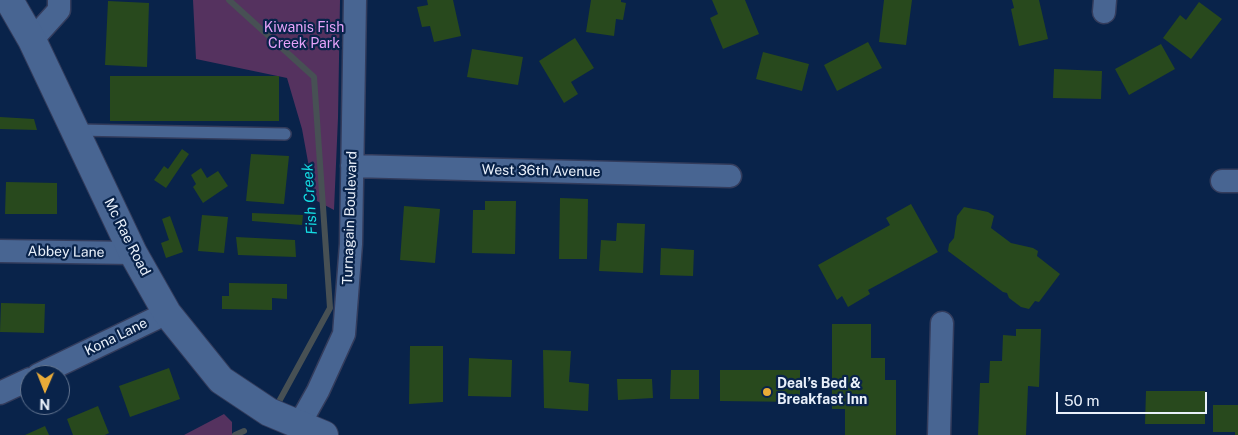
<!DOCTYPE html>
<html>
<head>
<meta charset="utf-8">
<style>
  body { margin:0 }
  #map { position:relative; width:1238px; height:435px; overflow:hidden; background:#09234a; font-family:"Public Sans",sans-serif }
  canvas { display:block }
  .north { position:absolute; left:20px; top:365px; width:50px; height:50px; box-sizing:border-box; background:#09234a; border:1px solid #637590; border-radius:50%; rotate:181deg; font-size:14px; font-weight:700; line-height:20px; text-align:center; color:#e9f0fa }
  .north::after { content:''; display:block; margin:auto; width:18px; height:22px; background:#e9ab38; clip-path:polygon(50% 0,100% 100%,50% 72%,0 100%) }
  .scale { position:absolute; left:1056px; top:392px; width:151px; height:22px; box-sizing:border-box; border:2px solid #e9f0fa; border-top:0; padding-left:6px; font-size:15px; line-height:18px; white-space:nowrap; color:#e9f0fa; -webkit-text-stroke:4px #09234a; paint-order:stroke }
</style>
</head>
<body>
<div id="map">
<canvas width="1238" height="435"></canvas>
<div class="north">N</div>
<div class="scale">50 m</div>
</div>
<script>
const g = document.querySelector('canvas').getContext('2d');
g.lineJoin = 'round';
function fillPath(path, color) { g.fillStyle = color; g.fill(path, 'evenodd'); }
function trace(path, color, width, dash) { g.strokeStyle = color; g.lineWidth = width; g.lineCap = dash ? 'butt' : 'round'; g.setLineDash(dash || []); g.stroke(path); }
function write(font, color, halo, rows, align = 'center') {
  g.font = font + ' "Public Sans",sans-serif'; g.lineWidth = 4.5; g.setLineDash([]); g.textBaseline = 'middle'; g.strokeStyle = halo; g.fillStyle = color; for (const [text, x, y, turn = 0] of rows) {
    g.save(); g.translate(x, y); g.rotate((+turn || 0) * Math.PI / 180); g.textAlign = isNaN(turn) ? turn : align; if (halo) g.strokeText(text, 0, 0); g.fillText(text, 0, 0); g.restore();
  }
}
fillPath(new Path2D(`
  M 193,0 L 340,0 L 338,118 L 334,210 L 315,200 L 302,129 L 287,78 L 196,59 Z
  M 224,414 L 232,422 L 232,435 L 184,435 Z`), '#55325f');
trace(new Path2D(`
  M 229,0 L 314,77 L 330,308 L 276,407
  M 235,435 L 244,431`), '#475054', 6);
fillPath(new Path2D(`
  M 427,0 L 453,0 L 461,36 L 434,42 L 430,26 L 422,27 L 417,7 L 428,5 Z
  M 591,0 L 621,0 L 621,2 L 626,3 L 623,20 L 616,19 L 614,36 L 586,32 Z
  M 712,0 L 745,0 L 759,34 L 723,49 L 710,18 L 718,14 Z
  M 884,0 L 912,0 L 906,45 L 879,42 Z
  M 1012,0 L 1039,0 L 1048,39 L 1019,46 L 1011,9 L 1014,8 Z
  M 108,1 L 149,3 L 147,67 L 105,65 Z
  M 1199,2 L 1222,19 L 1191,59 L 1163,38 L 1180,15 L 1186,20 Z
  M 575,38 L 594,68 L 571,82 L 578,94 L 564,103 L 539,61 Z
  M 868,42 L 882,68 L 837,91 L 824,65 Z
  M 1161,44 L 1175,69 L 1129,95 L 1115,69 Z
  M 472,49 L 523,57 L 518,85 L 467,77 Z
  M 763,52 L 809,64 L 802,91 L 756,79 Z
  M 1054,69 L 1102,71 L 1101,99 L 1053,98 Z
  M 110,76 L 279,76 L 279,121 L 110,121 Z
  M 0,117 L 34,119 L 37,130 L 0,129 Z
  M 182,149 L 189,154 L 166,188 L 154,180 L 164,166 L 168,169 Z
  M 251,154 L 289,156 L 284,204 L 246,201 Z
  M 201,168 L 207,178 L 218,171 L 228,186 L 203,203 L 193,187 L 196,184 L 191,175 Z
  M 6,182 L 57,183 L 57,214 L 5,214 Z
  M 560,198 L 588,199 L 587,259 L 559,259 Z
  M 485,201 L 516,201 L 515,254 L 472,253 L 473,210 L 485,210 Z
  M 911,204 L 938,252 L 868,290 L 870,294 L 848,307 L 842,296 L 837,300 L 818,265 L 890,225 L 886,218 Z
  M 404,206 L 440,209 L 435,263 L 400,260 Z
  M 964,207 L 988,212 L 994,216 L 991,228 L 1011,243 L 1033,248 L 1038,251 L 1037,256 L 1060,274 L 1039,302 L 1035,301 L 1029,309 L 1021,307 L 1009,298 L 1007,293 L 1003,292 L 948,251 L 949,244 L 954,238 L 957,216 Z
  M 252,213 L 303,215 L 302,225 L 252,221 Z
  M 202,215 L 228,217 L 224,253 L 198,251 Z
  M 170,216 L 183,252 L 166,258 L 161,243 L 169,240 L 162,219 Z
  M 617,223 L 645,224 L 643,273 L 599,271 L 601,240 L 616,241 Z
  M 236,237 L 295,240 L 296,257 L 238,255 Z
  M 661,248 L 694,250 L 693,276 L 660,275 Z
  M 229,283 L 287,284 L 287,299 L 272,298 L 272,310 L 222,309 L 222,296 L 229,296 Z
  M 1,303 L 45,304 L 44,333 L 0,332 Z
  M 832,324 L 871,324 L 871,358 L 885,358 L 885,380 L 896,380 L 896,435 L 845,435 L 845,409 L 832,409 Z
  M 1016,329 L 1041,329 L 1039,387 L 1028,386 L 1026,435 L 978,435 L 980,383 L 989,383 L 990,361 L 1002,361 L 1003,335 L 1016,336 Z
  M 410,346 L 443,346 L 443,402 L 409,404 Z
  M 543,350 L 571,351 L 569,382 L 589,384 L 588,411 L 544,408 Z
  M 469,358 L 512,360 L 511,397 L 468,396 Z
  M 169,368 L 180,399 L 130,417 L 119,386 Z
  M 671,370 L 699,370 L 699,399 L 670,399 Z
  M 720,370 L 800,370 L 800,402 L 720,401 Z
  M 617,379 L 652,379 L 653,398 L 618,400 Z
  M 1146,391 L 1205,391 L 1205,424 L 1145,424 Z
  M 1213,405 L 1238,405 L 1238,435 L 1235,435 L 1235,432 L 1213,432 Z
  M 98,406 L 109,433 L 105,435 L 73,435 L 67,419 Z
  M 45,426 L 49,435 L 25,435 Z`), '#28491d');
const service = new Path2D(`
  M 77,130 L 285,134`);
const minor = new Path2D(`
  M 1104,12 L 1105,0
  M 32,40 L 59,10 L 59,0
  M 352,166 L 730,176
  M 1222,181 L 1238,181
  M 0,251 L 133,253
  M 38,375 L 167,313
  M 0,393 L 30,379
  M 301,426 L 304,416 L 318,391 L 344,334 L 351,244 L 355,0
  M 939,435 L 942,323`);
const tertiary = new Path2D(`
  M 9,0 L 32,40 L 133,253 L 167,313 L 221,380 L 269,412 L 324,435`);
trace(service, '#333c5c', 14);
trace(minor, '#333c5c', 25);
trace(tertiary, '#333c5c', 30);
trace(service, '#486592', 11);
trace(minor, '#486592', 22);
trace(tertiary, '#486592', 28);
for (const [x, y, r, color] of [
  [767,392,5,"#e9ab38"]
]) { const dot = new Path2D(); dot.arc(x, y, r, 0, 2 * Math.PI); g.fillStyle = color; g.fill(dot); trace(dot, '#09234a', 2); }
write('14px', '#e5a2f8', '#09234a', [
  ["Kiwanis Fish",304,28],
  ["Creek Park",304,44]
]);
write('14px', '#e9f0fa', '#09234a', [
  ["West 36th Avenue",541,171,1],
  ["Turnagain Boulevard",350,218,-88],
  ["Mc Rae Road",127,237,63],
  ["Abbey Lane",66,252,1],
  ["Kona Lane",116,337,-26]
]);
write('bold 14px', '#e9f0fa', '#09234a', [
  ["Deal’s Bed &",777,384],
  ["Breakfast Inn",777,400]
], 'left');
write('italic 15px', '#14dce3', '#09234a', [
  ["Fish Creek",310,199,-94]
]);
</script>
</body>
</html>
